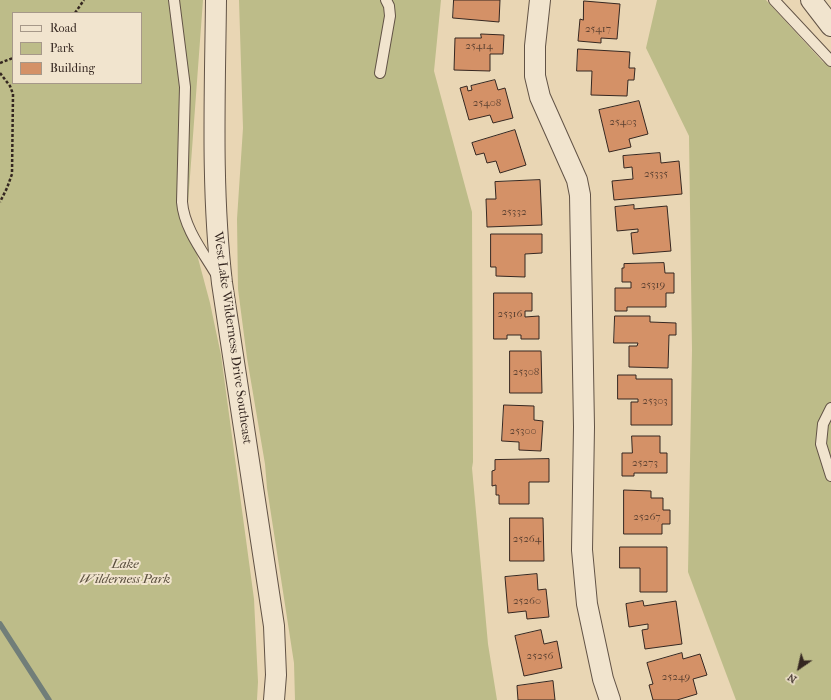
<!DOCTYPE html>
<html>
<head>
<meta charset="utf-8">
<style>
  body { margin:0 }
  #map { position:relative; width:831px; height:700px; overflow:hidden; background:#e9d6b4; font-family:"IM FELL French Canon",serif }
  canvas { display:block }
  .legend { position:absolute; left:12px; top:12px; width:130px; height:72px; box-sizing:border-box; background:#f1e4ce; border:1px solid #a69889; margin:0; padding:5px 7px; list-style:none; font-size:12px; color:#352721 }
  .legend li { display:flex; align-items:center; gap:8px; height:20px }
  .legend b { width:20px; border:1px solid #a69889 }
  .north { position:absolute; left:779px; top:648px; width:40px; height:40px; -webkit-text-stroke:3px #f1e4ce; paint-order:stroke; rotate:214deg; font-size:11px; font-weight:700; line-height:16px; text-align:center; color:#352721 }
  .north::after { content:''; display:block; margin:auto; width:14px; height:18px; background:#352721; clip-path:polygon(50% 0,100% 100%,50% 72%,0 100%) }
</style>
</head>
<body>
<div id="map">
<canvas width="831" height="700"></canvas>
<ul class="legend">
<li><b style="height:5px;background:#f1e4ce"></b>Road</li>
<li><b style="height:11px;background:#bdbc89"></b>Park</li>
<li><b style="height:11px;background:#d49167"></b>Building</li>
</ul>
<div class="north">N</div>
</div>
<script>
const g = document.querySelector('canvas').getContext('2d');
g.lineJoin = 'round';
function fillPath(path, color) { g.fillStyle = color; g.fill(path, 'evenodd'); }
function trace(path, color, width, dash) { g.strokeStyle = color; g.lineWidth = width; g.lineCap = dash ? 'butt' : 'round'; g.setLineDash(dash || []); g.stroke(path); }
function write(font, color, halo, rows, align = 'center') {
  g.font = font + ' "IM FELL French Canon",serif'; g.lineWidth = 4; g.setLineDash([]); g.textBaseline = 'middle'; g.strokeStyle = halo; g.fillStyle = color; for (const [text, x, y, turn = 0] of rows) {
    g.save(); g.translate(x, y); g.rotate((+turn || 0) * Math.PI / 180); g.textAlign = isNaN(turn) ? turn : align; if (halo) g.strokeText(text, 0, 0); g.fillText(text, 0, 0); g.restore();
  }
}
fillPath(new Path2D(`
  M 0,0 L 203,0 L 187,217 L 210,303 L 221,355 L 254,599 L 258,682 L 257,700 L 0,700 ZM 13,13 L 141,13 L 141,83 L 13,83 Z
  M 239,0 L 441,0 L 434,71 L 472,212 L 473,462 L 472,468 L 488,644 L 497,700 L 295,700 L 294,663 L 267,488 L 265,464 L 247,358 L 238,289 L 237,219 L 243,128 Z
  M 657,0 L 766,0 L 823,62 L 831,66 L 831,700 L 736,700 L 688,572 L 692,350 L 689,136 L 646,48 Z`), '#bdbc89');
trace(new Path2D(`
  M 0,624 L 49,700`), '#717e79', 5.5);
const building = new Path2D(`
  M 454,0 L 500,0 L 499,22 L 453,18 Z
  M 584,1 L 620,4 L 617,39 L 601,38 L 601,43 L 578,41 L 580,19 L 583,20 Z
  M 481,34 L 504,35 L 503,54 L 490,54 L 490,71 L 454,70 L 455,38 L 481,38 Z
  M 578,49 L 630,52 L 629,68 L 635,68 L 634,80 L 628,80 L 627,96 L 591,95 L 592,71 L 577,71 Z
  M 495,80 L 498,90 L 505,88 L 513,118 L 493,123 L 490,115 L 469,120 L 460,88 L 467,86 L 468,91 L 472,90 L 471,86 Z
  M 639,101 L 648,134 L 629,139 L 631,147 L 609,152 L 599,110 Z
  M 515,130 L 526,165 L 500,173 L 496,161 L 487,163 L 484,153 L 476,155 L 472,143 Z
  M 660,153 L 661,163 L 679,161 L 682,194 L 614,200 L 612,181 L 633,179 L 632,167 L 624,168 L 623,156 Z
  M 540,180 L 542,225 L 487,227 L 486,199 L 496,199 L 495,182 Z
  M 634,205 L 634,209 L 667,206 L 671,251 L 633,254 L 631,233 L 638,232 L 638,229 L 617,231 L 615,207 Z
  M 491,234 L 542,234 L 542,253 L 525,254 L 525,277 L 496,276 L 496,267 L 491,267 Z
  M 664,263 L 665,273 L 674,273 L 674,293 L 666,293 L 666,307 L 627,307 L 627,311 L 615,311 L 615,288 L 631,288 L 631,282 L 622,282 L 622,268 L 624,268 L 624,264 Z
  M 494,293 L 532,293 L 532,311 L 525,311 L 525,317 L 539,316 L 539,339 L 521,339 L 521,335 L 507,335 L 507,339 L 494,339 Z
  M 615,316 L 650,316 L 650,322 L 676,323 L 676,335 L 669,335 L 668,368 L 629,367 L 629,346 L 637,346 L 638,343 L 614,343 Z
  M 510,351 L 541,351 L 542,393 L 510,393 Z
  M 618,375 L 636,375 L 636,379 L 672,379 L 672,425 L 631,425 L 631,402 L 638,402 L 638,399 L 618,399 Z
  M 504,405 L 534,406 L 534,420 L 543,421 L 541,451 L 519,450 L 519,442 L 502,441 Z
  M 632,436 L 660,436 L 660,453 L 667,453 L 667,473 L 634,473 L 634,476 L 622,476 L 622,453 L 632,453 Z
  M 549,459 L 549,482 L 529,482 L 529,504 L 499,504 L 499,495 L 496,495 L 496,485 L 492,486 L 492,471 L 495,470 L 495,460 Z
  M 624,490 L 651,491 L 651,498 L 663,498 L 663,510 L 670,510 L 670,524 L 662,524 L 662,534 L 624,534 Z
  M 510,518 L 543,518 L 544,561 L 510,561 Z
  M 620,547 L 667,547 L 667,592 L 640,592 L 640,568 L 620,568 Z
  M 537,574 L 538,590 L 546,589 L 549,617 L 527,619 L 526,611 L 508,613 L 505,577 Z
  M 643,601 L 644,606 L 676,601 L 682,644 L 645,649 L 642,630 L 648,629 L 648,624 L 629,627 L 626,604 Z
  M 541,630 L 544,644 L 557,641 L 562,668 L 524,676 L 515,636 Z
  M 682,653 L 683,659 L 700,654 L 707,675 L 693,679 L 697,694 L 677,700 L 653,700 L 649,685 L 653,684 L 647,663 Z
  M 553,681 L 555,700 L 518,700 L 517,686 Z`);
fillPath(building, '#d49167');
trace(building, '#352721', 1);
const lane = new Path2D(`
  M 174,0 L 185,87 L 182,202 C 184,228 203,252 216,274
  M 774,0 L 831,61
  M 380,73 L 390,16 L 389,6 L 386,0
  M 831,408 L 823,424 L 821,444 L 831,476`);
const street = new Path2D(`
  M 216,0 C 215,94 211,189 222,283 L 274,626 L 276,675 L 274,700
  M 540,0 L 535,46 L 535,76 L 540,97 L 577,180 L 580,195 L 584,427 L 582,550 L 587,604 L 603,679 L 610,700
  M 811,0 L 831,26`);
trace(lane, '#625346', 12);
trace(street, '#625346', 22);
trace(new Path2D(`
  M 75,13 L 84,0
  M 0,63 L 13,58
  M 0,73 L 10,86 L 13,94 L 12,174 L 7,188 L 0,202`), '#352721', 2.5, [3, 2]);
trace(lane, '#f1e4ce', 10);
trace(street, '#f1e4ce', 20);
write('11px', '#5d4232', null, [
  ["25417",598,29],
  ["25414",479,46],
  ["25408",487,103],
  ["25403",623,122],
  ["25335",656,174],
  ["25332",514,212],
  ["25319",653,285],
  ["25316",510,314],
  ["25308",526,372],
  ["25303",655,401],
  ["25300",523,431],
  ["25273",645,463],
  ["25267",647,517],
  ["25264",527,539],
  ["25260",527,601],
  ["25256",540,656],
  ["25249",676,677]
]);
write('13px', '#352721', '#f1e4ce', [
  ["West Lake Wilderness Drive Southeast",232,338,82]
]);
write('italic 13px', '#574c3b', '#f1e4ce', [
  ["Lake",125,565],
  ["Wilderness Park",125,580]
]);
</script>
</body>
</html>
